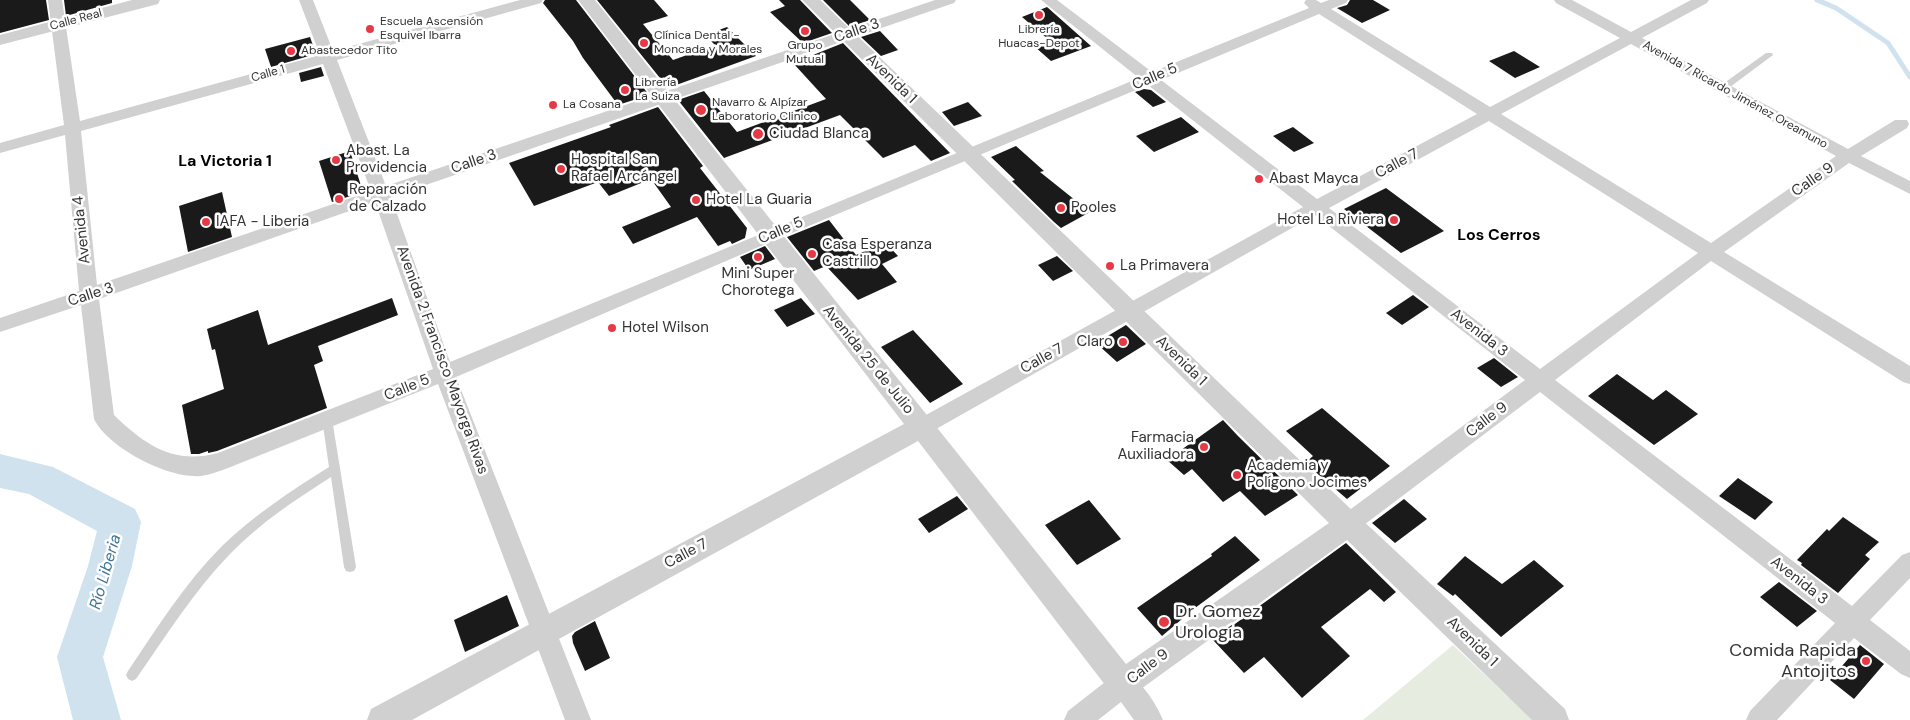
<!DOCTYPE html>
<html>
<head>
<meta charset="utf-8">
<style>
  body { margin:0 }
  canvas { display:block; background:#fff }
</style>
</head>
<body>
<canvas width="1910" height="720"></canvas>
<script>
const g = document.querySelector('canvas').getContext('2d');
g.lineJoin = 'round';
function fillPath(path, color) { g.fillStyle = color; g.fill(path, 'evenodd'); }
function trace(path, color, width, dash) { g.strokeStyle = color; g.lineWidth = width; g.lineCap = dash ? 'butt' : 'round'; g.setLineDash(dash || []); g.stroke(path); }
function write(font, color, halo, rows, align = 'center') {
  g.font = font + ' "DM Sans",sans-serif'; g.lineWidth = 5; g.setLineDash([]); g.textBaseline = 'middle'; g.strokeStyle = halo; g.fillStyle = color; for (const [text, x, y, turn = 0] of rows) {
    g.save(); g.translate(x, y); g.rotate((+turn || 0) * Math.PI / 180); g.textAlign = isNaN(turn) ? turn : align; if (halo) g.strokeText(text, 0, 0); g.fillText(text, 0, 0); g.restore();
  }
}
fillPath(new Path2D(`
  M 1453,645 L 1533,720 L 1363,720 Z`), '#e6ecdf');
trace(new Path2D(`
  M 1817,0 L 1836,8 L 1888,43 L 1910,77`), '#cfe2ee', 5);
fillPath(new Path2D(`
  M 0,454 L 53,467 L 135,509 L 141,522 L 132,566 L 103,657 L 121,720 L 73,720 L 57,657 L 88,566 L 97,531 L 29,494 L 0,488 Z`), '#cfe2ee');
fillPath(new Path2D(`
  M 0,0 L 46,0 L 49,20 L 0,33 Z
  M 64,0 L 112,0 L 112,3 L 66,16 Z
  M 545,0 L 576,0 L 649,95 L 618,105 L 583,58 L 573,41 L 543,3 Z
  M 597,0 L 654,0 L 668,16 L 643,24 L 673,60 L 715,45 L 705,35 L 727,27 L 756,56 L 668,88 Z
  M 779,0 L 800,0 L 832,33 L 803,43 L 770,12 L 785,6 Z
  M 823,0 L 850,0 L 870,20 L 850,27 Z
  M 1350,0 L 1373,0 L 1390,10 L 1362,23 L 1337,8 L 1347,5 Z
  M 1047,7 L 1091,46 L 1051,61 L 1034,46 L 1049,40 L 1022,17 Z
  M 880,31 L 898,50 L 881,56 L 861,37 Z
  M 310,37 L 316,54 L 271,67 L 265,49 Z
  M 843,43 L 950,153 L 931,161 L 915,145 L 883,158 L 840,115 L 724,158 L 678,100 L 704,91 L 737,132 L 826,99 L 793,63 Z
  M 1514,51 L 1540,67 L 1515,78 L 1489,61 Z
  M 321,67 L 324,76 L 301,82 L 299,73 Z
  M 1144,89 L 1151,90 L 1166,102 L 1153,107 L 1135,92 Z
  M 968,102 L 982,116 L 954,126 L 942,112 Z
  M 658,107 L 703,166 L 700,168 L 747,228 L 745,238 L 732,244 L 730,241 L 718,246 L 697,217 L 633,244 L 622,227 L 671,207 L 651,179 L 609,196 L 598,182 L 534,206 L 509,163 L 611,127 L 609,125 Z
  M 1181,117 L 1199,132 L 1154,152 L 1136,136 Z
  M 1293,127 L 1314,143 L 1294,152 L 1273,136 Z
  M 1016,146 L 1044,171 L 1040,172 L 1090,212 L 1061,228 L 1054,222 L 1012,181 L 1015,180 L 991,157 Z
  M 350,151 L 363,192 L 332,202 L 319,161 Z
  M 1386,188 L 1444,231 L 1401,253 L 1344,209 Z
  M 222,192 L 232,237 L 188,252 L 179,206 Z
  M 829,220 L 856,255 L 885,242 L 898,256 L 882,264 L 897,282 L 858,300 L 826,266 L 814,271 L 787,237 Z
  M 765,246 L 775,259 L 749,270 L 740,257 Z
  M 1057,256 L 1073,271 L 1053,281 L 1038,265 Z
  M 1413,295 L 1429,307 L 1402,325 L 1386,313 Z
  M 392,298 L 398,315 L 318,346 L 323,361 L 314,365 L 327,408 L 217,451 L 208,453 L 208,451 L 199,454 L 191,454 L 182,405 L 224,389 L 215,349 L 212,350 L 207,329 L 258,310 L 268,345 Z
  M 801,298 L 815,314 L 787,327 L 774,310 Z
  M 1126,325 L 1146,344 L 1117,362 L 1096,343 Z
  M 913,330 L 963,384 L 930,403 L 881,347 Z
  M 1494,358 L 1518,377 L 1501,387 L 1477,368 Z
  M 1617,374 L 1653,400 L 1666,390 L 1698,414 L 1654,445 L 1588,396 Z
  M 1322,408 L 1390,466 L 1347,499 L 1305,463 L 1313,456 L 1286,431 Z
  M 1223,420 L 1238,436 L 1298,495 L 1265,516 L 1240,491 L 1223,502 L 1192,469 L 1184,475 L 1167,460 Z
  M 1738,478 L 1773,502 L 1755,520 L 1719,496 Z
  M 957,496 L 968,509 L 929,533 L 918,519 Z
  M 1404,499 L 1427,519 L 1395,543 L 1372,523 Z
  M 1089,500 L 1121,539 L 1077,565 L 1045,525 Z
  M 1843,517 L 1879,542 L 1865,555 L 1870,559 L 1838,593 L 1801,565 L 1802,563 L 1797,560 L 1827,529 L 1829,531 Z
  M 1235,536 L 1260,560 L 1195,608 L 1162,636 L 1137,608 L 1212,556 L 1211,554 Z
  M 1346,543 L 1396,592 L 1384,602 L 1370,589 L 1321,627 L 1350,656 L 1302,698 L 1264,657 L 1244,673 L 1213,640 Z
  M 1465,556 L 1502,584 L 1534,560 L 1564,586 L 1501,637 L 1455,594 L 1453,596 L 1437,584 Z
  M 1779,582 L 1817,611 L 1797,627 L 1760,597 Z
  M 507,595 L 519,626 L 465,652 L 454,620 Z
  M 595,621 L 610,658 L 585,671 L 573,643 L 572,636 L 575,632 Z
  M 1860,645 L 1884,664 L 1854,699 L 1830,680 Z`), '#1a1a1a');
fillPath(new Path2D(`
  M 1766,53 L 1772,53 L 1773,55 L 1726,90 L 1720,90 L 1720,86 Z
  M 327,415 L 331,416 L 332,419 L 356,567 L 354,571 L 350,572 L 346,571 L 344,567 L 331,477 C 295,500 260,523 230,554 C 194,591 166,636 136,679 L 132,681 L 128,679 L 126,675 L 128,671 C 157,628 185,583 222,546 C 254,515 291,491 329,467 L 322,419 L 323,416 Z`), '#d0d0d0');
fillPath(new Path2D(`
  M 48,0 L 62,0 L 80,121 L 320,55 L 299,0 L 313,0 L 333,51 L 520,0 L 543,0 L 541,3 L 337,60 L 386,186 L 935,0 L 956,0 L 954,3 L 391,197 L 450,362 L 1139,78 L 1041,0 L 1057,0 L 1152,72 L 1309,8 L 1304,3 L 1306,0 L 1316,0 L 1321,3 L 1329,0 L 1348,0 L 1346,3 L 1331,9 L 1490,107 L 1620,38 L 1556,3 L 1554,0 L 1572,0 L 1631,32 L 1691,0 L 1709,0 L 1707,3 L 1642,38 L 1848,149 L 1895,120 L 1907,120 L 1909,124 L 1907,128 L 1861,156 L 1910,181 L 1910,194 L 1849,163 L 1724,252 L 1910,366 L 1910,384 L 1903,382 L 1711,261 L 1555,380 L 1852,606 L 1902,555 L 1910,552 L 1910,578 L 1870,620 L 1910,651 L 1910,678 L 1901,674 L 1854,638 L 1777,720 L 1746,720 L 1750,711 L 1835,623 L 1540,392 L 1356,531 L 1348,534 L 1340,531 L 1337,524 L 1340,517 L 1525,380 L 1315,215 L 929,433 L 922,436 L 915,433 L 911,427 L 915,421 L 1303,207 L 1148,85 L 775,240 L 456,377 L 591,720 L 565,720 L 438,384 L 228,468 C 219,471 210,475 201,476 C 169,479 108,448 94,419 L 81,305 L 0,332 L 0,318 L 79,291 L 65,135 L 0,153 L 0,143 L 64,125 ZM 1319,14 L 1477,114 L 1317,199 L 1161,80 ZM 1631,44 L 1836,156 L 1711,243 L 1501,114 ZM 323,64 L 371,191 L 97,285 L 81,131 ZM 1489,121 L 1698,253 L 1540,369 L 1329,208 ZM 375,202 L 433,369 L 218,453 C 174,465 145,445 114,415 L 99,299 Z
  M 1123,672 C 1140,678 1156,703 1163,720 L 1134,720 L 1121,702 L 1098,720 L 1064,720 L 1068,711 L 1114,675 Z`), '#d0d0d0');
fillPath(new Path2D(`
  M 132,0 L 160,0 L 158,4 L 0,45 L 0,35 Z
  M 578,0 L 595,0 L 1126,664 L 1329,523 L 802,0 L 820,0 L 1358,516 L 1565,709 L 1569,720 L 1532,720 L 1347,540 L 1134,694 L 1123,698 L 1112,694 L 918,441 L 412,720 L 367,720 L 371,709 L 904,424 Z`), '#d0d0d0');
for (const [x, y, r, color] of [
  [1039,15,5,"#e63946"],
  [370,29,5,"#e63946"],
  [805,31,5,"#e63946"],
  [644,43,5,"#e63946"],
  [291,51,5,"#e63946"],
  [625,90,5,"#e63946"],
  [553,105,5,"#e63946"],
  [701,110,6,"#e63946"],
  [758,134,6,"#e63946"],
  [336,160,5,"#e63946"],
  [561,169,5,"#e63946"],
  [1259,179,5,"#e63946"],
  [339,199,5,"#e63946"],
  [696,200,5,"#e63946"],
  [1061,208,5,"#e63946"],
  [1394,220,5,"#e63946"],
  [206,222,5,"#e63946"],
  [812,254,5,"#e63946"],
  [758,257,5,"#e63946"],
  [1110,266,5,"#e63946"],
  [612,328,5,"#e63946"],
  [1123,342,5,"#e63946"],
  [1204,447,5,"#e63946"],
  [1237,475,5,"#e63946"],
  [1164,622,6,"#e63946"],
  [1866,661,5,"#e63946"]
]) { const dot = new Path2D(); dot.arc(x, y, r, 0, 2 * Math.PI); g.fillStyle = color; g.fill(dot); trace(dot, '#fff', 2); }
write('12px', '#333', '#fff', [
  ["Calle Real",76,20,-15],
  ["Calle 1",268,74,-16],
  ["Avenida 7 Ricardo Jiménez Oreamuno",1735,95,29]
]);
write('12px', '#333', '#fff', [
  ["Escuela Ascensión",380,22],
  ["Esquivel Ibarra",380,36],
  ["Librería",1039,30,"center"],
  ["Huacas-Depot",1039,44,"center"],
  ["Clínica Dental -",654,36],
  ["Moncada y Morales",654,50],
  ["Grupo",805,46,"center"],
  ["Mutual",805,60,"center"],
  ["Abastecedor Tito",301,51],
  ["Librería",635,83],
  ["La Suiza",635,97],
  ["Navarro & Alpízar",712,103],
  ["Laboratorio Clinico",712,117],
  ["La Cosana",563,105]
], 'left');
write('15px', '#333', '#fff', [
  ["Calle 3",857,31,-19],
  ["Calle 5",1155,77,-23],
  ["Avenida 1",891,79,44],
  ["Calle 3",474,162,-19],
  ["Calle 7",1397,164,-28],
  ["Calle 9",1813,180,-35],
  ["Avenida 4",82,230,-96],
  ["Calle 5",781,231,-23],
  ["Calle 3",91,295,-18],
  ["Avenida 3",1479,333,38],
  ["Calle 7",1042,359,-29],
  ["Avenida 2 Francisco Mayorga Rivas",442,360,70],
  ["Avenida 25 de Julio",868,360,51],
  ["Avenida 1",1181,361,44],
  ["Calle 5",407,388,-22],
  ["Calle 9",1487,420,-37],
  ["Calle 7",686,554,-28],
  ["Avenida 3",1799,581,38],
  ["Avenida 1",1472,642,44],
  ["Calle 9",1148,667,-37]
]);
write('15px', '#333', '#fff', [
  ["Ciudad Blanca",769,134],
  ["Abast. La",346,151],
  ["Providencia",346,168],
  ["Hospital San",571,160],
  ["Rafael Arcángel",571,177],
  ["Abast Mayca",1269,179],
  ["Reparación",349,190],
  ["de Calzado",349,207],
  ["Hotel La Guaria",706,200],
  ["Pooles",1071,208],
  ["Hotel La Riviera",1384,220,"right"],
  ["IAFA - Liberia",216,222],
  ["Casa Esperanza",822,245],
  ["Castrillo",822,262],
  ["La Primavera",1120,266],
  ["Mini Super",758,274,"center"],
  ["Chorotega",758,291,"center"],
  ["Hotel Wilson",622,328],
  ["Claro",1113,342,"right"],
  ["Farmacia",1194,438,"right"],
  ["Auxiliadora",1194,455,"right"],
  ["Academia y",1247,466],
  ["Polígono Jocimes",1247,483]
], 'left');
write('bold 16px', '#000', '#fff', [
  ["La Victoria 1",225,162],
  ["Los Cerros",1499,236]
]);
write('italic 16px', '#3f7597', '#fff', [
  ["Río Liberia",106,572,-74]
]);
write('18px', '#333', '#fff', [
  ["Dr. Gomez",1175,612],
  ["Urología",1175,633],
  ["Comida Rapida",1856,651,"right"],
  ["Antojitos",1856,672,"right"]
], 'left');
</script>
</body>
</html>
